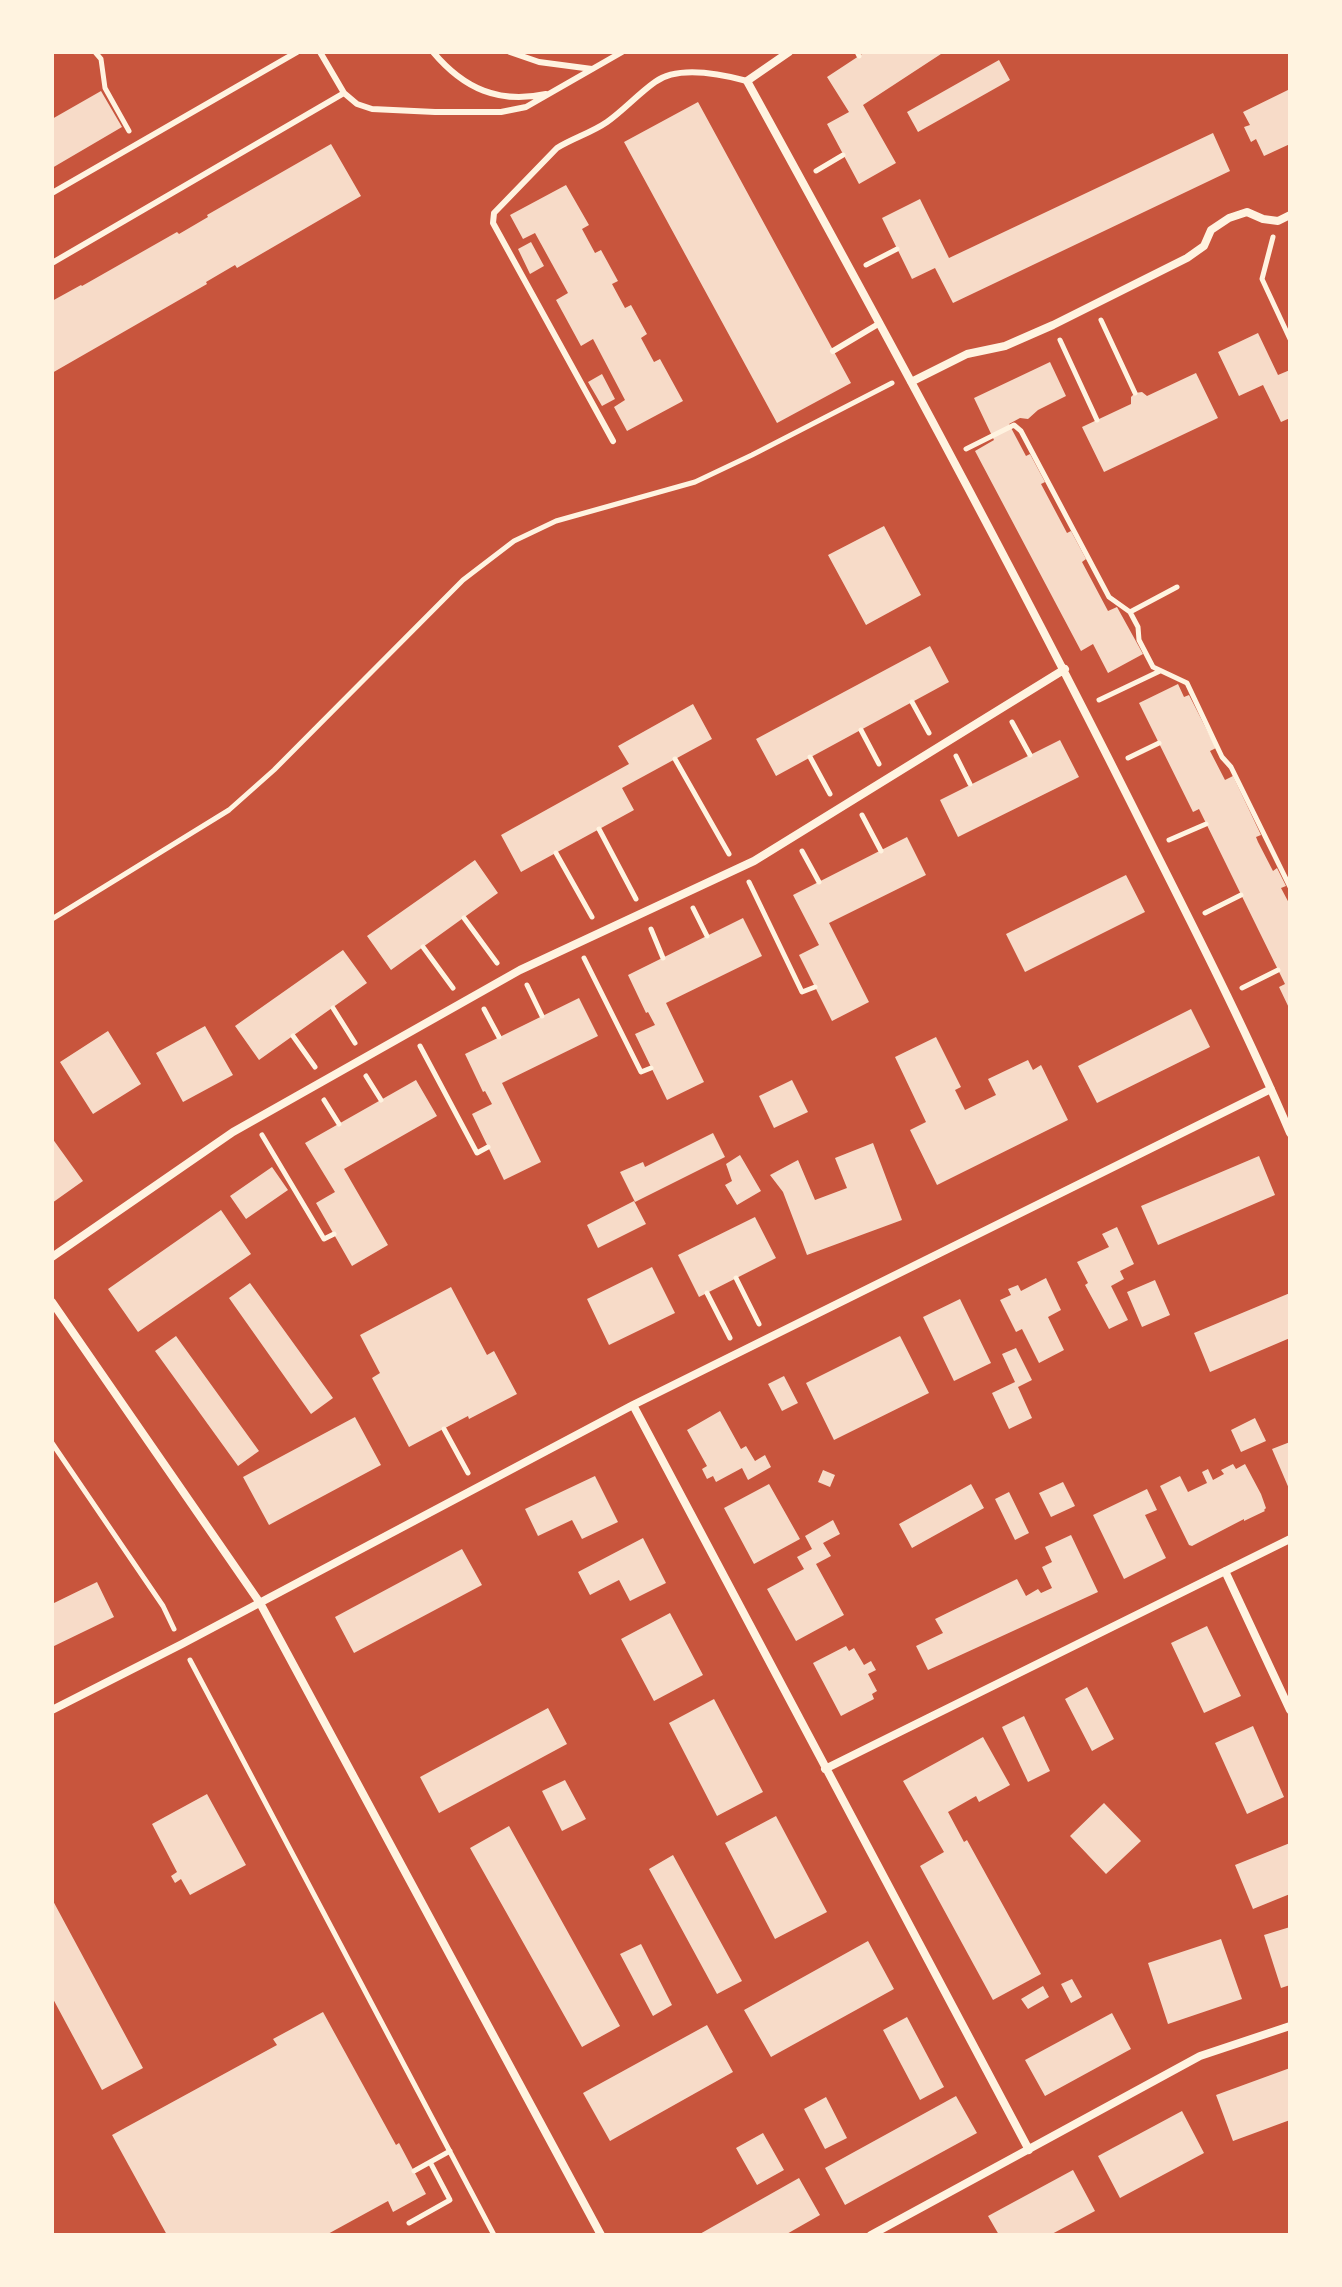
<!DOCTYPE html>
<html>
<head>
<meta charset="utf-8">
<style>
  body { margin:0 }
  #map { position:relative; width:1342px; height:2287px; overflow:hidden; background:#c8553d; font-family:"Nunito Sans",sans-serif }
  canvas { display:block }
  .frame { position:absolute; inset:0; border:54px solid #fff3e0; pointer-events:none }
</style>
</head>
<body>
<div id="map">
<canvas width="1342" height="2287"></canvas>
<div class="frame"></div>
</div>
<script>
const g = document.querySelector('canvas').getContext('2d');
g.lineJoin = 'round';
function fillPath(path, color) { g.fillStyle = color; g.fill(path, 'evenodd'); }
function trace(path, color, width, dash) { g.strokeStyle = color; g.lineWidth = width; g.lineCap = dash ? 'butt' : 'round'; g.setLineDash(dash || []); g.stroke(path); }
fillPath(new Path2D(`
  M 865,52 L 944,52 L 863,105 L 896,163 L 859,184 L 827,124 L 849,112 L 827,77 Z
  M 999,60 L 1010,80 L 918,132 L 907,112 Z
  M 1290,89 L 1290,144 L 1264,156 L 1256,139 L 1251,142 L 1244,127 L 1250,125 L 1243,112 Z
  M 101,91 L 122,127 L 52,168 L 52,119 Z
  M 698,102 L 851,383 L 777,423 L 624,142 Z
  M 1213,133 L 1230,171 L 953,303 L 935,268 L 912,279 L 882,218 L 920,199 L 949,258 Z
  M 331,144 L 361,196 L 237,268 L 235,265 L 206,282 L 207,284 L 52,373 L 52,301 L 81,285 L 82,286 L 177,232 L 179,234 L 208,217 L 207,215 Z
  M 566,185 L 589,225 L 582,229 L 595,253 L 601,250 L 618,281 L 612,284 L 625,308 L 631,305 L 647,334 L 641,338 L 654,362 L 660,359 L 683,401 L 627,431 L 614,407 L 625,400 L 593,339 L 581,346 L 556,300 L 568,293 L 535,233 L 523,239 L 510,215 Z
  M 531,242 L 544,266 L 530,274 L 518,249 Z
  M 1258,333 L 1278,375 L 1290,370 L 1290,418 L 1281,422 L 1263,385 L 1239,396 L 1218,352 Z
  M 1050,362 L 1066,396 L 1038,410 L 1028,419 L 1020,418 L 1009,424 L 1026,456 L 1030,454 L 1045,482 L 1041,484 L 1067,533 L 1071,531 L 1086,559 L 1082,562 L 1108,611 L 1117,607 L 1143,654 L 1108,673 L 1093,644 L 1081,651 L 975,451 L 994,440 L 974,398 Z
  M 1196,373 L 1218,418 L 1104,472 L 1082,427 L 1131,404 L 1131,397 L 1135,393 L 1142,392 L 1147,396 Z
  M 602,374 L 615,399 L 602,406 L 588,382 Z
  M 884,526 L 921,595 L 866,625 L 828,555 Z
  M 930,646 L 949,682 L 776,776 L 756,739 Z
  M 1178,684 L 1184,697 L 1189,695 L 1216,748 L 1210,751 L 1225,780 L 1233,776 L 1261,835 L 1256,837 L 1258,842 L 1273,871 L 1277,868 L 1286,886 L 1281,888 L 1290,905 L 1290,1010 L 1279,987 L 1285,984 L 1199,809 L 1193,812 L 1139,703 Z
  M 693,704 L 712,739 L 622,788 L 634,810 L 521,872 L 501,835 L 629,764 L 618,746 Z
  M 1060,740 L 1079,777 L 958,837 L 940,800 Z
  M 907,837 L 926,875 L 829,923 L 869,1002 L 832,1021 L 799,955 L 819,945 L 793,895 Z
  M 475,860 L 498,893 L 391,970 L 367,936 Z
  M 1126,875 L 1145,912 L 1025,972 L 1006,934 Z
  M 743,918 L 762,956 L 666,1003 L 704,1082 L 667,1100 L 635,1034 L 655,1025 L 648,1012 L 646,1013 L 628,975 Z
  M 343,950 L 367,983 L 259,1060 L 235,1026 Z
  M 579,998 L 598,1036 L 502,1083 L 541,1162 L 504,1180 L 472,1114 L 492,1104 L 485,1091 L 483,1092 L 465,1054 Z
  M 1191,1009 L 1210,1047 L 1097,1103 L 1078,1066 Z
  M 205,1026 L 233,1075 L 183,1102 L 156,1053 Z
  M 108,1031 L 141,1084 L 93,1114 L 60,1062 Z
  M 936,1037 L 961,1087 L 955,1090 L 965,1110 L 996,1095 L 988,1079 L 1028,1060 L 1033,1070 L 1041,1065 L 1068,1120 L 937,1185 L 910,1130 L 926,1122 L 895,1057 Z
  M 416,1080 L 437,1116 L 344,1169 L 388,1245 L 352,1266 L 316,1203 L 335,1192 L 305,1143 Z
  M 792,1080 L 808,1112 L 774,1128 L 759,1096 Z
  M 713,1133 L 725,1157 L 635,1202 L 620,1172 L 643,1162 L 645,1167 Z
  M 52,1138 L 83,1181 L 52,1203 Z
  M 873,1143 L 902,1220 L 807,1255 L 783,1192 L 770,1175 L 798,1160 L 815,1200 L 847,1188 L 835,1158 Z
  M 740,1155 L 761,1191 L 737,1205 L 725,1185 L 732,1181 L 726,1164 Z
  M 1259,1156 L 1275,1195 L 1158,1245 L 1141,1206 Z
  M 272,1167 L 288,1190 L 246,1219 L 230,1196 Z
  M 634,1201 L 646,1224 L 598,1248 L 587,1225 Z
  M 221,1210 L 251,1254 L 138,1332 L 108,1289 Z
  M 755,1217 L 776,1258 L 699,1297 L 678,1255 Z
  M 1117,1227 L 1134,1264 L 1120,1271 L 1124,1279 L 1111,1286 L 1128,1320 L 1109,1329 L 1085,1285 L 1088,1283 L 1077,1262 L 1109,1247 L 1102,1234 Z
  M 652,1267 L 675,1313 L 609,1345 L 587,1299 Z
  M 1046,1278 L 1061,1310 L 1048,1317 L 1064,1350 L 1039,1363 L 1022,1329 L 1016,1332 L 1000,1300 L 1011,1295 L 1008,1289 L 1018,1285 L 1021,1291 Z
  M 1155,1280 L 1170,1315 L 1142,1327 L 1127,1292 Z
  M 250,1283 L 333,1398 L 311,1414 L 229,1298 Z
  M 451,1287 L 487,1355 L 494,1351 L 517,1394 L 469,1419 L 468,1416 L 409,1447 L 372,1378 L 380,1373 L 360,1335 Z
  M 1290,1293 L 1290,1338 L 1210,1372 L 1194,1333 Z
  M 960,1299 L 991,1363 L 954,1381 L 923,1317 Z
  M 176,1336 L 259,1451 L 238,1466 L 155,1351 Z
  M 900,1336 L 929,1393 L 834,1440 L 806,1383 Z
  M 1016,1348 L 1032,1380 L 1018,1387 L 1032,1418 L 1009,1429 L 992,1393 L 1015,1382 L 1002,1354 Z
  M 784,1376 L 798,1403 L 782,1411 L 768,1384 Z
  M 720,1411 L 741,1449 L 746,1446 L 755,1461 L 765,1455 L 771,1467 L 748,1480 L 742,1468 L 716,1482 L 713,1476 L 707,1479 L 702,1469 L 707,1466 L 687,1430 Z
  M 355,1417 L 381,1465 L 269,1525 L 243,1477 Z
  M 1255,1418 L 1266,1441 L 1241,1452 L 1231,1430 Z
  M 1290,1442 L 1290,1491 L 1272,1449 Z
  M 1233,1464 L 1236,1469 L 1245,1464 L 1261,1494 L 1266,1508 L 1264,1510 L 1265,1511 L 1244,1521 L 1244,1519 L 1192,1546 L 1189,1545 L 1160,1486 L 1180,1476 L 1188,1492 L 1207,1483 L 1202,1472 L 1208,1469 L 1213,1480 L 1224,1474 L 1221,1470 Z
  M 823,1470 L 835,1475 L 830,1487 L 818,1482 Z
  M 595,1476 L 618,1522 L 582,1539 L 572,1520 L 538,1536 L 525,1509 Z
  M 1063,1482 L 1075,1506 L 1051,1517 L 1039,1493 Z
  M 769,1484 L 800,1539 L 754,1564 L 724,1508 Z
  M 971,1484 L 984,1508 L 912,1548 L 899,1524 Z
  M 1147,1489 L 1157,1510 L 1145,1515 L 1166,1558 L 1124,1579 L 1093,1515 Z
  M 1009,1492 L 1029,1533 L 1015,1540 L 995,1499 Z
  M 833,1520 L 840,1534 L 823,1543 L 831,1556 L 816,1564 L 844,1615 L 796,1641 L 767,1589 L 804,1569 L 797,1557 L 812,1549 L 805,1536 Z
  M 1071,1535 L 1098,1592 L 928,1670 L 916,1646 L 943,1633 L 935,1619 L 1017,1579 L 1026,1596 L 1038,1589 L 1041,1593 L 1052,1588 L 1042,1567 L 1052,1562 L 1045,1547 Z
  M 643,1538 L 666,1583 L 630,1601 L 619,1580 L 590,1595 L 578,1572 Z
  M 462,1549 L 482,1585 L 354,1653 L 335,1617 Z
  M 97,1582 L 114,1617 L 52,1647 L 52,1604 Z
  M 670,1613 L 703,1675 L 654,1701 L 621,1639 Z
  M 1207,1626 L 1241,1696 L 1204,1713 L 1171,1643 Z
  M 846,1646 L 849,1651 L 854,1648 L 864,1665 L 871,1661 L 876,1670 L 868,1674 L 877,1691 L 872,1694 L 874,1699 L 841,1716 L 813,1663 Z
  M 1087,1687 L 1114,1739 L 1092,1751 L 1065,1699 Z
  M 714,1699 L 763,1792 L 717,1816 L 669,1723 Z
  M 548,1708 L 567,1744 L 439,1813 L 420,1777 Z
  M 1024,1716 L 1050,1771 L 1028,1782 L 1002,1727 Z
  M 1253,1726 L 1284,1797 L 1247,1814 L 1215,1743 Z
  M 983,1737 L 1010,1785 L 979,1802 L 976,1796 L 948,1812 L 964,1842 L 967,1840 L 1041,1974 L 993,2000 L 920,1866 L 944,1852 L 903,1781 Z
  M 565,1780 L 586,1819 L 562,1831 L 542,1791 Z
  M 207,1794 L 246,1865 L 190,1895 L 181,1879 L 175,1883 L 171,1876 L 177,1872 L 152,1824 Z
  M 1104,1803 L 1141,1841 L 1106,1874 L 1070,1836 Z
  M 776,1816 L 827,1912 L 775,1939 L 725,1843 Z
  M 509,1826 L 620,2026 L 582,2047 L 470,1848 Z
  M 1290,1843 L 1290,1894 L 1253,1909 L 1235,1865 Z
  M 673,1855 L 742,1981 L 717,1994 L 649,1869 Z
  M 52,1899 L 143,2068 L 102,2090 L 52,1997 Z
  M 1290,1927 L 1290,1985 L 1281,1988 L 1264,1935 Z
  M 1221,1939 L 1242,1999 L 1168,2024 L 1148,1963 Z
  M 868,1941 L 894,1989 L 771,2057 L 744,2010 Z
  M 641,1944 L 672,2005 L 653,2016 L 620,1954 Z
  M 1072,1979 L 1082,1997 L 1071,2003 L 1061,1984 Z
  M 1043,1986 L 1049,1997 L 1028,2009 L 1021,1999 Z
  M 323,2012 L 396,2145 L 399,2143 L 426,2194 L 393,2212 L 388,2201 L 326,2235 L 167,2235 L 112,2135 L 277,2045 L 273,2039 Z
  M 1112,2013 L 1131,2049 L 1045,2096 L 1025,2060 Z
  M 907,2017 L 944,2087 L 920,2100 L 883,2030 Z
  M 707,2025 L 733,2072 L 610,2141 L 583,2093 Z
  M 1290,2068 L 1290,2120 L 1233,2141 L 1216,2095 Z
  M 956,2096 L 977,2133 L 845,2205 L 825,2168 Z
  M 826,2097 L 847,2138 L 825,2149 L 804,2109 Z
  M 1182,2111 L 1204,2153 L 1120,2198 L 1098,2156 Z
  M 763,2133 L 784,2170 L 757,2185 L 736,2148 Z
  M 1073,2170 L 1095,2211 L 1050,2235 L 999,2235 L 988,2216 Z
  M 799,2178 L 820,2215 L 785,2235 L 698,2235 Z`), '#f7dbc8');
trace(new Path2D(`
  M 95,52 L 101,59 L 105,88 L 129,131
  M 857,52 L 859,56
  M 816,171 L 843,155
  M 1273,237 L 1262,279 L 1290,339
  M 866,265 L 897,249
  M 1101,320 L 1135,393
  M 1060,340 L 1097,420
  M 966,449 L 1014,425 L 1021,431 L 1109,597 L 1130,612 L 1138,627 L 1139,640 L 1153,667 L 1187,683 L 1222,757 L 1231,767 L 1290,887
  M 1130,612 L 1177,587
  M 1099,700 L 1160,671
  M 912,702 L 929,733
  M 1012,722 L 1030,755
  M 861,730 L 879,764
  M 956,756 L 970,784
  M 810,757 L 830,794
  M 1128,758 L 1159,743
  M 675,759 L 729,854
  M 862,815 L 881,851
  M 599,829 L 636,899
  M 1169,840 L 1206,824
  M 802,851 L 819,882
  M 556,853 L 592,917
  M 749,882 L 802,992 L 815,987
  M 693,908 L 707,936
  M 1205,913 L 1241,895
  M 464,918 L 497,963
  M 52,919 L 229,810 L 274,770 L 463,580 L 514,541 L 556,521 L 695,482 L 752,455 L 892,383
  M 651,929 L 663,958
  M 423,947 L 453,988
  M 584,958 L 641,1072 L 651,1068
  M 527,985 L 542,1016
  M 1242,988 L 1278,970
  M 333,1008 L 355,1043
  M 484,1009 L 499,1037
  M 293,1036 L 315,1067
  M 420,1046 L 477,1153 L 488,1147
  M 366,1076 L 381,1100
  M 324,1100 L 339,1124
  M 262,1135 L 324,1239 L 334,1234
  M 736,1278 L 759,1324
  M 707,1293 L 730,1338
  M 444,1429 L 468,1473
  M 52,1443 L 163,1606 L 174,1629
  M 190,1660 L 494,2235
  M 414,2171 L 450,2151
  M 409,2223 L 450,2200 L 430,2162`), '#fff3e0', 5);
trace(new Path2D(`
  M 320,52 L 344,93 L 357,104 L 372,109 L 435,112 L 501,112 L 526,107 L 622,52
  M 433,52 C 464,89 499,104 546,94
  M 510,52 L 539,62 L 592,69
  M 52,193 L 297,52
  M 52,263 L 344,93
  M 833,351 L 880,323
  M 613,441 L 493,223 L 494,213 L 557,148 C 573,138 591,133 607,122 C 624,110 638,94 655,82 C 678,65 721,74 747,81`), '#fff3e0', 6);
trace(new Path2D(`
  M 789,52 L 747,81 C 878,319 1008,558 1130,801 C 1185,911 1242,1020 1290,1133
  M 911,382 L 967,354 L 1005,346 L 1053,325 L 1187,258 L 1204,246 L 1211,230 L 1229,218 L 1247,212 L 1263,219 L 1278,221 L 1290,215
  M 52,1257 L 233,1132 L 520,970 L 754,861 L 1065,669
  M 52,1302 L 260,1603 L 601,2235
  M 633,1405 L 1029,2150
  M 1225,1571 L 1290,1710
  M 52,1710 L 182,1644 L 633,1405 L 1271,1089
  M 825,1769 L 1290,1539
  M 871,2235 L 1200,2056 L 1290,2026`), '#fff3e0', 8);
</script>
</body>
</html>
